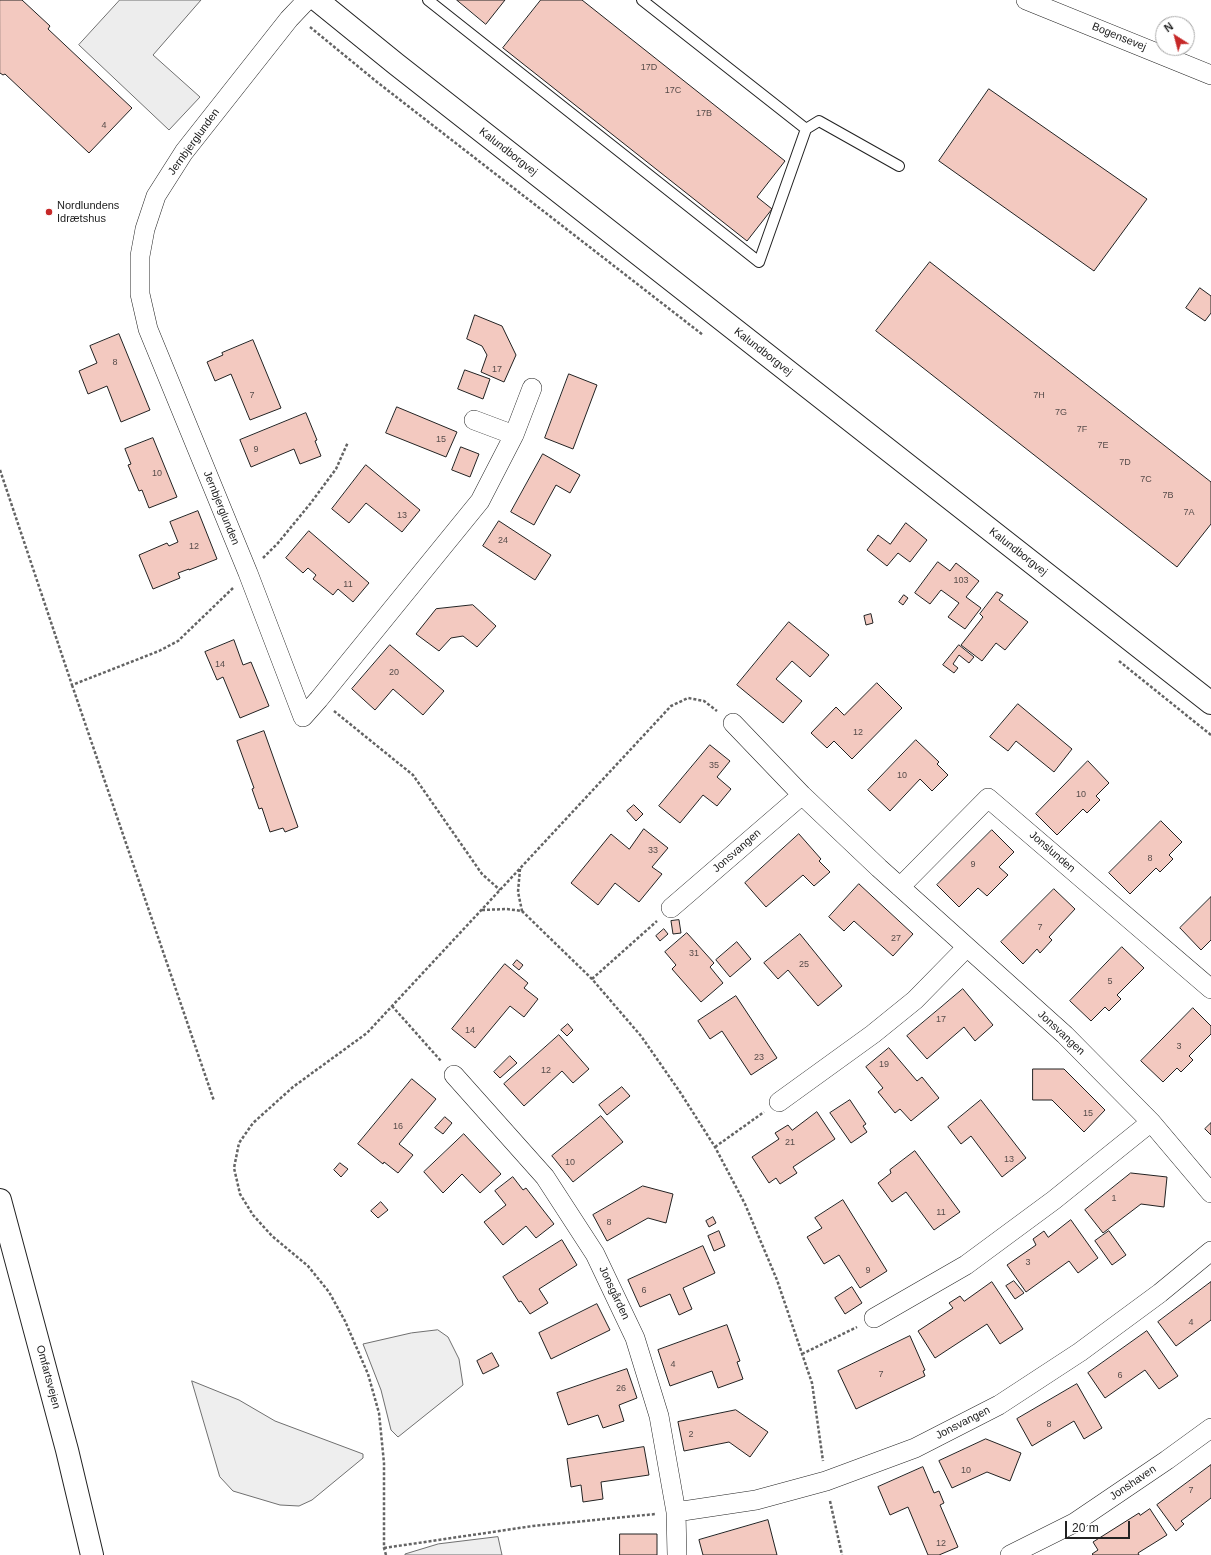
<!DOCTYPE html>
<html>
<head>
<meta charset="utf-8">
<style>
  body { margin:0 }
  #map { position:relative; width:1211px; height:1555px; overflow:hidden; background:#fff; font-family:Helvetica,sans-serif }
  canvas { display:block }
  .north { position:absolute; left:1155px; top:16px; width:40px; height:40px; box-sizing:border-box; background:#fff; border:1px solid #a7a7a7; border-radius:50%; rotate:324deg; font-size:11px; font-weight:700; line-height:16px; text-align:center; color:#222 }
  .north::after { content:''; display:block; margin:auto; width:14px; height:18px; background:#c62828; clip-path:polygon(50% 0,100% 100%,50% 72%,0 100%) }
  .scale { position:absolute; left:1065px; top:1521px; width:65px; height:18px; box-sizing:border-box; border:2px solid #222; border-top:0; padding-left:5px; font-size:12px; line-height:14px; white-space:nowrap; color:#222; -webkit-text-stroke:3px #fff; paint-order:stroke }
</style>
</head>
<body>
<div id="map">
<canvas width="1211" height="1555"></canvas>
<div class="north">N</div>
<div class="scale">20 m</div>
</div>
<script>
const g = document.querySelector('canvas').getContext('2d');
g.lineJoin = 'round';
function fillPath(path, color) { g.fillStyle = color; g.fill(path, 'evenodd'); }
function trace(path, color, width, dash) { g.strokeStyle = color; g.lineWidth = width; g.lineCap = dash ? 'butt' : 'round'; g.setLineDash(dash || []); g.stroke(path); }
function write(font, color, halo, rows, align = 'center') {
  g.font = font + ' Helvetica,sans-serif'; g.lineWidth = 3; g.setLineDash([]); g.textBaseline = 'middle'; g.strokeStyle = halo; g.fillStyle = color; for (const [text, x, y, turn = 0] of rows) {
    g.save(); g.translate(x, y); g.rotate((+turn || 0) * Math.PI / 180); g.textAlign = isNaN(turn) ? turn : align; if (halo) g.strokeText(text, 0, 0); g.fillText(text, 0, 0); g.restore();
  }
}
const green = new Path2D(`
  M 438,1330 L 448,1337 L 459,1359 L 463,1385 L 398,1437 L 391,1430 L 381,1390 L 363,1344 L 411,1333 Z
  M 192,1381 L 239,1400 L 275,1421 L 363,1454 L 363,1458 L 312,1500 L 299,1506 L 280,1505 L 233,1491 L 220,1477 Z
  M 498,1537 L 502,1555 L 405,1555 L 405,1554 L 438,1544 Z`);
fillPath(green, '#eee');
trace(green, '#6f6f6f', 1);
const parking = new Path2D(`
  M 120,0 L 201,0 L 153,55 L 200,97 L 169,130 L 79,45 Z`);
fillPath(parking, '#ededed');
trace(parking, '#6f6f6f', 1);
const building = new Path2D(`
  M 0,0 L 22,0 L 50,26 L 48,29 L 132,108 L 89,153 L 5,74 L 3,75 L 0,73 Z
  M 457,0 L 505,0 L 486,24 Z
  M 541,0 L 582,0 L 785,161 L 757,197 L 772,209 L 747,241 L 503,48 Z
  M 989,89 L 1147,199 L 1094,271 L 939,161 Z
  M 930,262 L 1211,482 L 1211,524 L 1177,567 L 876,331 Z
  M 1200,288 L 1211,296 L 1211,313 L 1205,321 L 1186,308 Z
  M 475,315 L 502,326 L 516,355 L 504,382 L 481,372 L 487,355 L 482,346 L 467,339 Z
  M 119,334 L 150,410 L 121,422 L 107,386 L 88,394 L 79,371 L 97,363 L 90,346 Z
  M 253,340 L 281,408 L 250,420 L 231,374 L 215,381 L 207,362 L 223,355 L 222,353 Z
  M 465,370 L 490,379 L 483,399 L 458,389 Z
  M 569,374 L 597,385 L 573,449 L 545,438 Z
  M 397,407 L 457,432 L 446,457 L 386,433 Z
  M 306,413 L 317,440 L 315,441 L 321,456 L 300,464 L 294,449 L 251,467 L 240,440 Z
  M 153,438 L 177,497 L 149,508 L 142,490 L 139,491 L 128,465 L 131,464 L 125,449 Z
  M 461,447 L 479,454 L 470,477 L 452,470 Z
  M 543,454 L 580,475 L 570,493 L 556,485 L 534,525 L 511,512 Z
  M 366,465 L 420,510 L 402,532 L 366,503 L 349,523 L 332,509 Z
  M 198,511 L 217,559 L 189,570 L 189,569 L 178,573 L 180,578 L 153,589 L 139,555 L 167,543 L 169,546 L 178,542 L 170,522 Z
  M 499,521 L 551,555 L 535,580 L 483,546 Z
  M 906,523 L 927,540 L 910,562 L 898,553 L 887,566 L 867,550 L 878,535 L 890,544 Z
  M 309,531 L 369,583 L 353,602 L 338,589 L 333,595 L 313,579 L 316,575 L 308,568 L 303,573 L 286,558 Z
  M 938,562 L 950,571 L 956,563 L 979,581 L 966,597 L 981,608 L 965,629 L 948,617 L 959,603 L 941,590 L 930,604 L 915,593 Z
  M 997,592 L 1003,595 L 999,600 L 1028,622 L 1005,650 L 996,643 L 982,661 L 961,645 L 983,617 L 980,614 Z
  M 904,595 L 908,598 L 903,605 L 899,602 Z
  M 473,605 L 496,626 L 477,647 L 463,636 L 451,638 L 439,651 L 416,634 L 436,609 Z
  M 871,614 L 873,623 L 866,625 L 864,616 Z
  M 789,622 L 829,655 L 810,677 L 792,661 L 776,679 L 802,701 L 783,723 L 737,685 Z
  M 234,640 L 243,665 L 251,662 L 269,706 L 240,718 L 223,677 L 217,680 L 205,652 Z
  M 390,645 L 444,691 L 423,715 L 393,689 L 375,710 L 352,689 Z
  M 959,645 L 974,657 L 969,663 L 959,655 L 953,664 L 958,668 L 954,673 L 943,665 Z
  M 877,683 L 902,708 L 852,759 L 834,741 L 827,748 L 811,733 L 836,707 L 844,715 Z
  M 1018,704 L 1072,749 L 1054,772 L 1016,741 L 1008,751 L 990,737 Z
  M 264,731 L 298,827 L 285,832 L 283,828 L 270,832 L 262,808 L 259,809 L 252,789 L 254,788 L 237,741 Z
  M 916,740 L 939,762 L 937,764 L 948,775 L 932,791 L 920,779 L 890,811 L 868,790 Z
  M 710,745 L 730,761 L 717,777 L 731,789 L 717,806 L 703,795 L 680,823 L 659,806 Z
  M 1088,761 L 1109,783 L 1096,796 L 1100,800 L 1087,813 L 1083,809 L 1057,835 L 1036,814 Z
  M 634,805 L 643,814 L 636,821 L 627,811 Z
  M 1161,821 L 1182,842 L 1169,855 L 1173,859 L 1160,872 L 1156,868 L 1130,894 L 1109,873 Z
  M 644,829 L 668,848 L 652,867 L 662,874 L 639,902 L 615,883 L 598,905 L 571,883 L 611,834 L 629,849 Z
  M 992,830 L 1014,852 L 999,867 L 1008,875 L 987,896 L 978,888 L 959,907 L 937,885 Z
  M 799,834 L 821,859 L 819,861 L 830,872 L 814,886 L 803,875 L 766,907 L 745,883 Z
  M 859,884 L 913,934 L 893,956 L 854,921 L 844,931 L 829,917 Z
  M 1054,889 L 1075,909 L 1049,937 L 1052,940 L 1040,953 L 1037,949 L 1023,964 L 1001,942 Z
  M 1211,897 L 1211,940 L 1201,950 L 1180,928 Z
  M 679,920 L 681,933 L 673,934 L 671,921 Z
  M 664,929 L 668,934 L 660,941 L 656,936 Z
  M 687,933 L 714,963 L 710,967 L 723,983 L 701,1002 L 672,969 L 676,965 L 665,952 Z
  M 800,934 L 842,986 L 818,1006 L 788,970 L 778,979 L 764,963 Z
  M 737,942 L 751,959 L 730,977 L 716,960 Z
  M 1122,947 L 1144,968 L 1117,995 L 1121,999 L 1109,1011 L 1105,1007 L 1091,1021 L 1070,1001 Z
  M 517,960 L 523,965 L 519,970 L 513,965 Z
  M 505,964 L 528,983 L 524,988 L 538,999 L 524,1017 L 510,1006 L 475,1048 L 452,1029 Z
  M 963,989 L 993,1025 L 975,1041 L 964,1027 L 927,1059 L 907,1036 Z
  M 736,996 L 777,1058 L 751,1075 L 722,1031 L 710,1039 L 698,1021 Z
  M 1193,1008 L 1211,1026 L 1211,1034 L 1189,1056 L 1193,1060 L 1181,1072 L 1177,1068 L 1163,1082 L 1141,1061 Z
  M 568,1024 L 573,1030 L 567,1036 L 561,1030 Z
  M 559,1035 L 589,1069 L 573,1083 L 562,1071 L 524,1106 L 504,1084 Z
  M 889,1048 L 917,1081 L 922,1077 L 939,1098 L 911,1121 L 900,1109 L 895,1113 L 878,1092 L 883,1088 L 866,1067 Z
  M 510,1056 L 517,1063 L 500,1078 L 494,1072 Z
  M 1033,1069 L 1064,1069 L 1105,1110 L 1084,1132 L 1052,1100 L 1033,1100 Z
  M 412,1079 L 436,1099 L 399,1144 L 413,1155 L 398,1173 L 384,1162 L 383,1164 L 358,1144 Z
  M 622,1087 L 630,1096 L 607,1115 L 599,1105 Z
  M 850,1100 L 866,1124 L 863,1126 L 867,1132 L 851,1143 L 830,1113 Z
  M 981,1100 L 1026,1158 L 1002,1177 L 971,1136 L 961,1144 L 948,1127 Z
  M 817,1112 L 835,1139 L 793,1167 L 797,1173 L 780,1184 L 776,1178 L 769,1183 L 752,1157 L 779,1139 L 775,1133 L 788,1125 L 792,1130 Z
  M 601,1116 L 623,1142 L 573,1182 L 552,1156 Z
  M 445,1117 L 452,1123 L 443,1134 L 435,1128 Z
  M 1211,1123 L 1211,1135 L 1205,1129 Z
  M 464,1134 L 501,1174 L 480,1193 L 462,1174 L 443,1193 L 424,1172 Z
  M 915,1151 L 960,1212 L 934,1230 L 906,1192 L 892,1202 L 878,1183 L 891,1173 L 890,1170 Z
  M 340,1163 L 348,1169 L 341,1177 L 334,1170 Z
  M 1131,1173 L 1167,1177 L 1164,1207 L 1141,1204 L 1103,1233 L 1085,1210 Z
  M 513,1177 L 523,1190 L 526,1188 L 554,1224 L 536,1238 L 526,1226 L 503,1245 L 484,1222 L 506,1205 L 495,1191 Z
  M 643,1186 L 673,1194 L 666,1223 L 648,1218 L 607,1241 L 593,1215 Z
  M 843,1200 L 887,1271 L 860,1288 L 839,1255 L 824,1264 L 807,1237 L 822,1228 L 815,1218 Z
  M 381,1202 L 388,1210 L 378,1218 L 371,1211 Z
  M 713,1217 L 716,1223 L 709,1227 L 706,1221 Z
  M 1071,1220 L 1098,1258 L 1078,1273 L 1069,1261 L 1026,1292 L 1007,1265 L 1036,1245 L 1033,1239 L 1044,1231 L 1048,1237 Z
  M 719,1231 L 725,1246 L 714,1251 L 708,1236 Z
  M 1109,1231 L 1126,1255 L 1112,1265 L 1095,1241 Z
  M 562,1240 L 577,1265 L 539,1289 L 548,1303 L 530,1314 L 521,1301 L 519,1302 L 503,1277 Z
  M 703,1246 L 715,1273 L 683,1288 L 692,1309 L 679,1315 L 670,1294 L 640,1307 L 628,1280 Z
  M 1014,1281 L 1024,1293 L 1015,1299 L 1006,1286 Z
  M 992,1282 L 1023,1329 L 1000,1344 L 987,1324 L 935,1358 L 918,1331 L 953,1308 L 949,1303 L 960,1296 L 964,1301 Z
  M 1211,1282 L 1211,1320 L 1176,1346 L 1158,1322 Z
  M 852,1287 L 862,1303 L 845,1314 L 835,1298 Z
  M 597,1304 L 610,1330 L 551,1359 L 539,1333 Z
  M 727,1325 L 740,1361 L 737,1362 L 743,1379 L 718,1388 L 712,1371 L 670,1386 L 658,1350 Z
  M 1147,1331 L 1178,1376 L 1159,1389 L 1145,1370 L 1105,1398 L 1088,1373 Z
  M 910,1336 L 925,1370 L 923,1371 L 925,1376 L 856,1409 L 838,1371 Z
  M 492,1353 L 499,1366 L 483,1374 L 477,1361 Z
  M 627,1369 L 637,1398 L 619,1405 L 624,1421 L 603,1428 L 598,1415 L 568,1425 L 557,1393 Z
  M 1077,1384 L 1102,1428 L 1084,1439 L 1074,1421 L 1032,1446 L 1017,1419 Z
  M 736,1410 L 768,1432 L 750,1457 L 729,1442 L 684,1451 L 678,1422 Z
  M 986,1439 L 1021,1453 L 1010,1481 L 987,1472 L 952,1488 L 939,1461 Z
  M 644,1447 L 649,1475 L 601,1482 L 603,1499 L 583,1502 L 581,1485 L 571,1487 L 567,1459 Z
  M 1211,1465 L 1211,1498 L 1181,1521 L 1184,1524 L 1176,1531 L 1157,1505 Z
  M 923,1467 L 934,1493 L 939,1491 L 944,1503 L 940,1505 L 958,1547 L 939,1555 L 928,1555 L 908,1507 L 890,1515 L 878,1487 Z
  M 1150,1509 L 1167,1535 L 1138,1553 L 1139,1555 L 1093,1555 L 1092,1554 L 1098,1550 L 1093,1542 L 1139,1513 L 1140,1515 Z
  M 768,1520 L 777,1555 L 703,1555 L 699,1540 Z
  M 620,1534 L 657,1534 L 657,1555 L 620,1555 Z`);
fillPath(building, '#f3c9c0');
trace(building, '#222', 1);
const service = new Path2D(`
  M 428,0 L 759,262 L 806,129
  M 642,0 L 806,129 L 819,121 L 899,166`);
const minor = new Path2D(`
  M 307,0 L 289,19 L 184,152 L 156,196 L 145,229 L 140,256 L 140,294 L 148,329 L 248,573 L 303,717 L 319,699 L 480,501 L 514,435 L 532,388
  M 1026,0 L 1211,75
  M 474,420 L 514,435
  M 733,723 L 802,795
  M 900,887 L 988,798 L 1211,989
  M 671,908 L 802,795 L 879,868 L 1065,1035 L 1151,1122 L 1211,1193
  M 454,1075 L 545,1177 L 595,1254 L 635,1338 L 659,1416 L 676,1512 L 677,1555
  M 779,1102 L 873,1034 L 915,1000 L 966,948
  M 874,1318 L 966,1265 L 1054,1200 L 1151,1122
  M 676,1512 L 756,1500 L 826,1481 L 915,1448 L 999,1405 L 1080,1352 L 1160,1293 L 1211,1251
  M 1010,1555 L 1074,1523 L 1167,1460 L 1211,1428`);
const tertiary = new Path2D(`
  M 317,0 L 396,64 L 1211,703`);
const primary = new Path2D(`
  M 0,1200 L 67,1450 L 92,1555`);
trace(service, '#222', 12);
trace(minor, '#222', 20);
trace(tertiary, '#222', 24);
trace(primary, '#222', 24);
trace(new Path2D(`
  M 310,27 L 377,82 L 703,335
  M 0,470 L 72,685 L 159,651 L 178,641 L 233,588
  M 263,558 L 278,543 L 310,504 L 336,469 L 348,442
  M 1119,661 L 1211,735
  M 72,685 L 214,1101
  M 334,711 L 413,775 L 482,874 L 500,890
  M 520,869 L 518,892 L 522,911
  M 482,910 L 507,909 L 522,911 L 592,979 L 641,1036 L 680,1092 L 715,1147 L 745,1204 L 777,1280 L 812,1383 L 823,1461
  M 592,979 L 657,921
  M 392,1006 L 441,1061
  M 715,1147 L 764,1112
  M 802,1354 L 857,1327
  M 830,1501 L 842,1555
  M 384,1548 L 533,1526 L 656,1514
  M 386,1555 L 384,1548 L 384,1463 L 379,1413 L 368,1374 L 345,1321 L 329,1292 L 308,1266 L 272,1236 L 253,1215 L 240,1194 L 234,1168 L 239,1143 L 253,1123 L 293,1087 L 367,1033 L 671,706 L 688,698 L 704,701 L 717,711`), '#646464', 2.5, [3, 2]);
trace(service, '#fff', 10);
trace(minor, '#fff', 19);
trace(tertiary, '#fff', 22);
trace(primary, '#fff', 22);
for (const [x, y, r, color] of [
  [49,212,4,"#c62828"]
]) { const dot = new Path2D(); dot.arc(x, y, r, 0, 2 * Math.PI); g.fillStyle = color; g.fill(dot); trace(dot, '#fff', 1.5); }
write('9px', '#564c4a', null, [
  ["17D",649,68],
  ["17C",673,91],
  ["17B",704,114],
  ["4",104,126],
  ["8",115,363],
  ["17",497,370],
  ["7",252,396],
  ["7H",1039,396],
  ["7G",1061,413],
  ["7F",1082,430],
  ["15",441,440],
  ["7E",1103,446],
  ["9",256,450],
  ["7D",1125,463],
  ["10",157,474],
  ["7C",1146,480],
  ["7B",1168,496],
  ["7A",1189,513],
  ["13",402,516],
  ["24",503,541],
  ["12",194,547],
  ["103",961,581],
  ["11",348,585],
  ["14",220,665],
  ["20",394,673],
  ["12",858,733],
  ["35",714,766],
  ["10",902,776],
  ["10",1081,795],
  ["33",653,851],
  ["8",1150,859],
  ["9",973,865],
  ["7",1040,928],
  ["27",896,939],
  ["31",694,954],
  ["25",804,965],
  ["5",1110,982],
  ["17",941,1020],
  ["14",470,1031],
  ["3",1179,1047],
  ["23",759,1058],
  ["19",884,1065],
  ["12",546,1071],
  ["15",1088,1114],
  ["16",398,1127],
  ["21",790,1143],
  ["13",1009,1160],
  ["10",570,1163],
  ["1",1114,1199],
  ["11",941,1213],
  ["8",609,1223],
  ["3",1028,1263],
  ["9",868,1271],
  ["6",644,1291],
  ["4",1191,1323],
  ["4",673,1365],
  ["7",881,1375],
  ["6",1120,1376],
  ["26",621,1389],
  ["8",1049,1425],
  ["2",691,1435],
  ["10",966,1471],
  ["7",1191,1491],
  ["12",941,1544]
]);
write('11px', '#222', '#fff', [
  ["Bogensevej",1119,37,22],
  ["Jernbjerglunden",194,142,-54],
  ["Kalundborgvej",508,152,38],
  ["Kalundborgvej",763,352,38],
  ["Jernbjerglunden",221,508,68],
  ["Kalundborgvej",1018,552,38],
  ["Jonsvangen",737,851,-41],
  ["Jonslunden",1052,852,41],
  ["Jonsvangen",1061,1033,43],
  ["Jonsgården",614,1293,65],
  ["Omfartsvejen",48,1377,75],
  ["Jonsvangen",963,1423,-27],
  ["Jonshaven",1133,1483,-34]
]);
write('11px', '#222', '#fff', [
  ["Nordlundens",57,206],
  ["Idrætshus",57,219]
], 'left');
</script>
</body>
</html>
